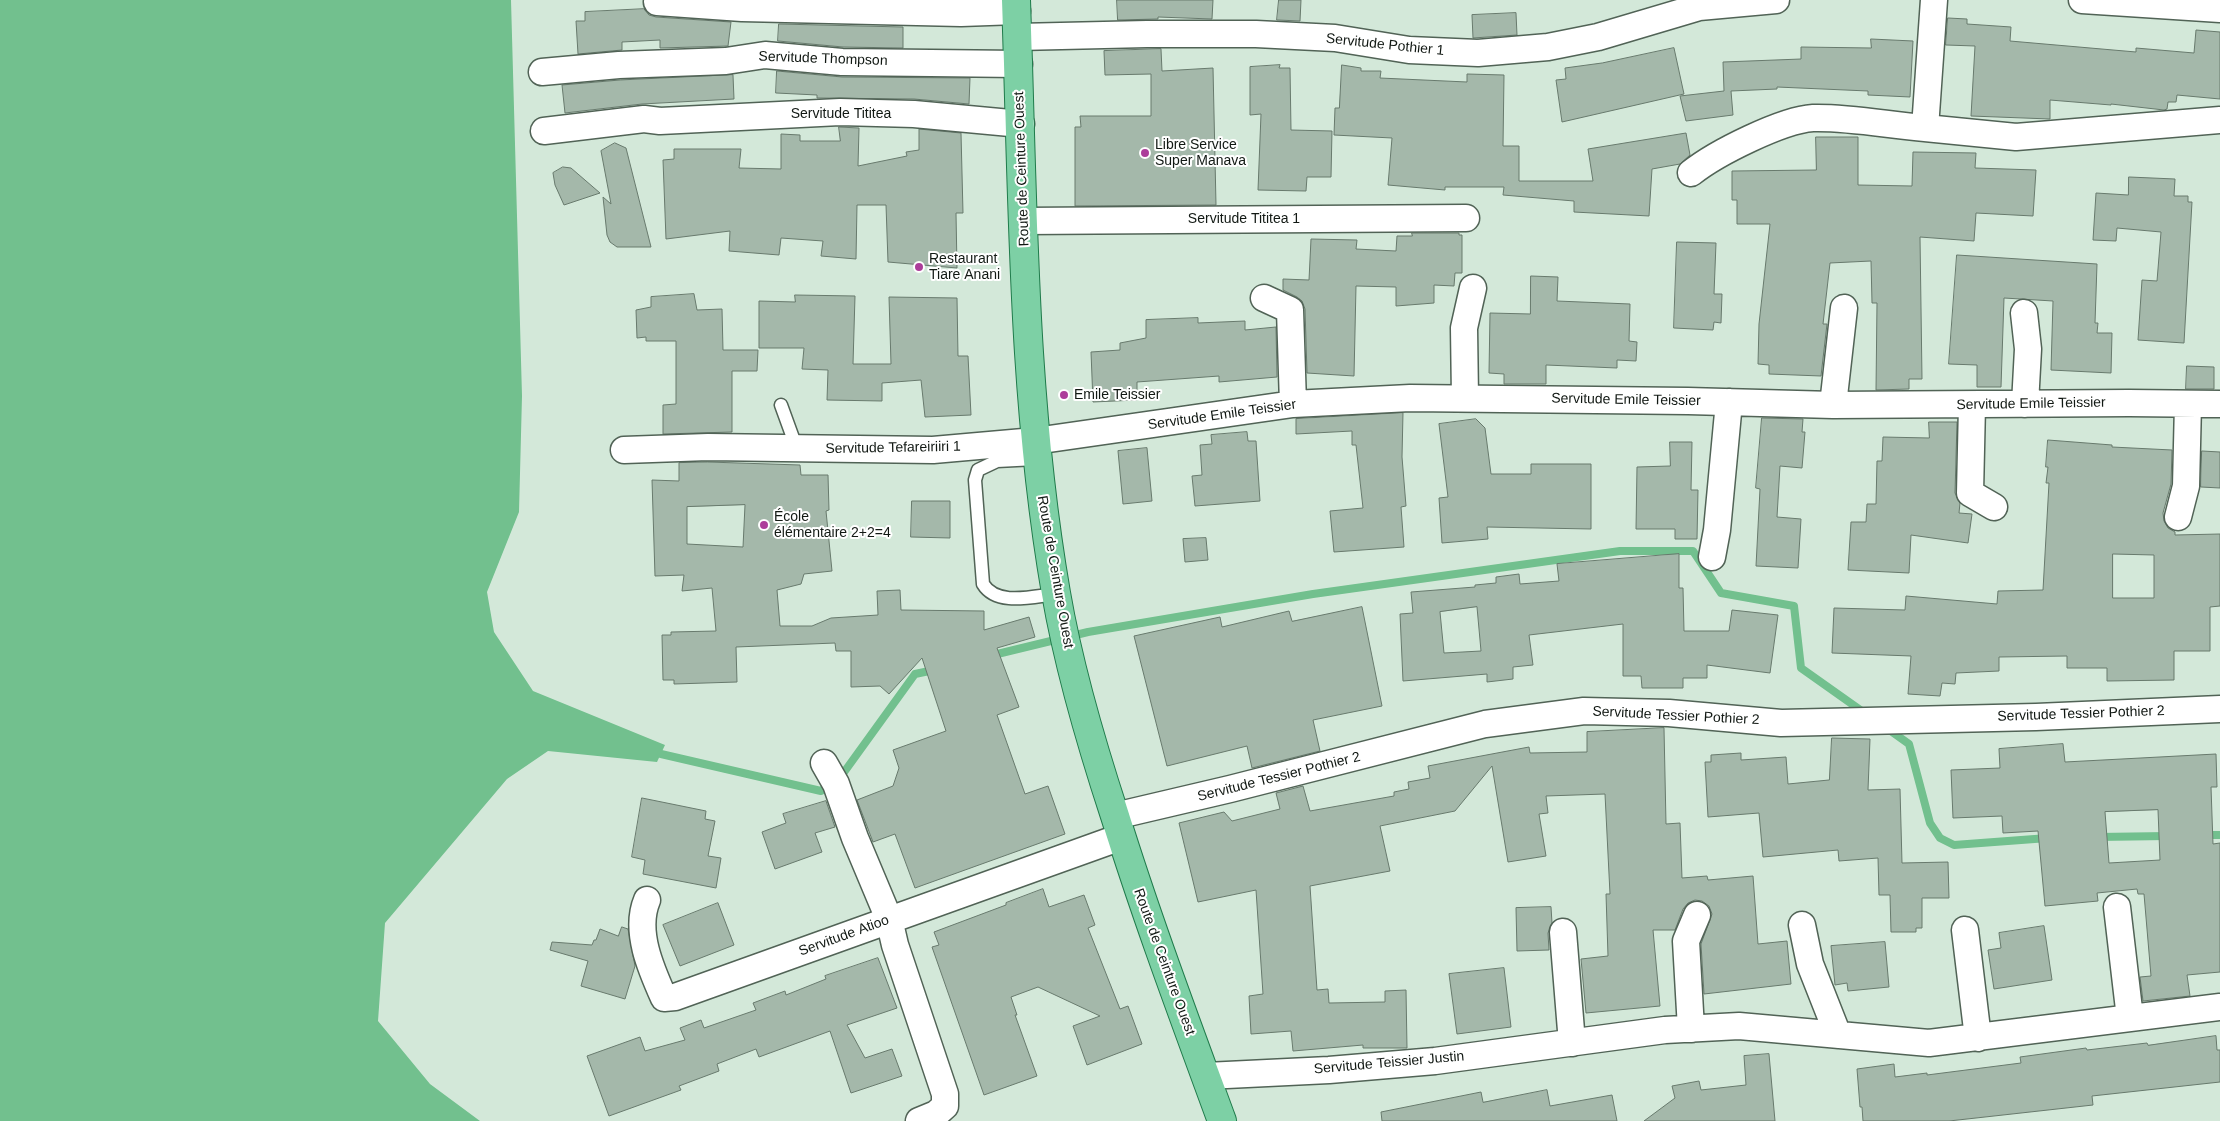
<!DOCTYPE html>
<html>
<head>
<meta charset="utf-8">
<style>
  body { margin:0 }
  canvas { display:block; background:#d3e8d9 }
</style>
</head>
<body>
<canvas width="2220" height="1121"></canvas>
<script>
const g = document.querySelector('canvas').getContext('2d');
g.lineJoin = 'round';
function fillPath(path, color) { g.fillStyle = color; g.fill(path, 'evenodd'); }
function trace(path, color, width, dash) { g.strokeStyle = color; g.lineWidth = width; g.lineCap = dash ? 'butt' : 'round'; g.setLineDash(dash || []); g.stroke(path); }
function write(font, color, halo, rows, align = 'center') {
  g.font = font + ' Arial,sans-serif'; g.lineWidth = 4; g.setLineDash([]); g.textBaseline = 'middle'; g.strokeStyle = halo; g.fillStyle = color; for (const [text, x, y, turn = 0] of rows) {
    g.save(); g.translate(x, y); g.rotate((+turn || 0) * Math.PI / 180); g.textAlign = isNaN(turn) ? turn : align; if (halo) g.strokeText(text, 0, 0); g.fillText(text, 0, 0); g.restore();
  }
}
fillPath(new Path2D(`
  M 0,0 L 511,0 L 522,396 L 519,512 L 487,592 L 494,632 L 533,691 L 665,745 L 657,762 L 548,751 L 507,779 L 385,923 L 378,1021 L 430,1084 L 480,1121 L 0,1121 Z`), '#72c08e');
trace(new Path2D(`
  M 989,656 L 1088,632 L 1313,594 L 1620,551 L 1693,551 L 1721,593 L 1794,606 L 1801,668 L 1866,714
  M 1888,729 L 1909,744 L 1930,823 L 1940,838 L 1954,845 L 2048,838
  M 661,754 L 821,791 L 842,775 L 915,674 L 934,670
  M 2205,835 L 2220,835
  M 2097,837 L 2168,836`), '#72c08e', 8);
const building = new Path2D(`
  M 1117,0 L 1213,0 L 1212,19 L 1158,17 L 1158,19 L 1118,20 Z
  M 1279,0 L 1301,0 L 1300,21 L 1277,20 Z
  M 644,9 L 649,15 L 656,17 L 731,22 L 728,46 L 660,48 L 660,40 L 622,42 L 622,50 L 578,54 L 576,21 L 585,21 L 585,12 Z
  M 1516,13 L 1517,35 L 1473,38 L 1472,15 Z
  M 1948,18 L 1967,19 L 1967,24 L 2011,27 L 2010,41 L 2136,52 L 2136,48 L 2194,53 L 2196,30 L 2220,32 L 2220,99 L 2177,95 L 2176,102 L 2168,102 L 2167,109 L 2164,110 L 2111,104 L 2111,105 L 2050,100 L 2050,119 L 1971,116 L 1975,46 L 1946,45 Z
  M 779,24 L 903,27 L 903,48 L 843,47 L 778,41 Z
  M 1871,39 L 1913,41 L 1910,97 L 1868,95 L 1868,91 L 1777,87 L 1777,89 L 1731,91 L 1733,115 L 1686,121 L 1680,96 L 1724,91 L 1723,62 L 1801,59 L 1801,47 L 1871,48 Z
  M 1674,48 L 1684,94 L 1562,122 L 1556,80 L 1566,79 L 1565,68 L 1602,63 Z
  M 1161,49 L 1162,71 L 1213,68 L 1216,205 L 1075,206 L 1075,127 L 1081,127 L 1080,116 L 1151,116 L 1151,74 L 1105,75 L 1104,51 Z
  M 1280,65 L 1279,68 L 1290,68 L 1291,130 L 1332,131 L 1331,177 L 1307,177 L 1306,191 L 1258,190 L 1261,114 L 1250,115 L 1250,67 Z
  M 1342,65 L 1361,68 L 1361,71 L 1381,71 L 1380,78 L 1467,82 L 1467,74 L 1504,75 L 1503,146 L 1519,146 L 1519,181 L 1593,181 L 1588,149 L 1686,133 L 1690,155 L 1680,164 L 1652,169 L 1649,216 L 1574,212 L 1574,201 L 1503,195 L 1504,187 L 1445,187 L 1445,190 L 1388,185 L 1392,138 L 1334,135 L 1335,108 L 1339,108 Z
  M 777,71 L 842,77 L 970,78 L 969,104 L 914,99 L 817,98 L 817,95 L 776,93 Z
  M 733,75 L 734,99 L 642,104 L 565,113 L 562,85 L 620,80 Z
  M 839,127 L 859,128 L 858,166 L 907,156 L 906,152 L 919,150 L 919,129 L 961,133 L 963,213 L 956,213 L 957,268 L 888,262 L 886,205 L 857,205 L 856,259 L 821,256 L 823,241 L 781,238 L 779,255 L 729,251 L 730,231 L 666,239 L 663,160 L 674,159 L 674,149 L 741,149 L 739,168 L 781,169 L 781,134 L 800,135 L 800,141 L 840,141 Z
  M 1816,137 L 1858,137 L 1858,185 L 1912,186 L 1913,152 L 1976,153 L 1975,168 L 2036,170 L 2033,216 L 1976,213 L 1974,241 L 1920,237 L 1922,379 L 1909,379 L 1909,389 L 1876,390 L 1877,303 L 1872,303 L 1871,261 L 1830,263 L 1823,324 L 1827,324 L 1821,376 L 1769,374 L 1769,365 L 1758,364 L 1759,324 L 1770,224 L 1737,224 L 1737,200 L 1732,200 L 1732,171 L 1816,170 Z
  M 615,143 L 626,148 L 651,247 L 617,247 L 610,242 L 607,235 L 603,197 L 611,204 L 601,151 Z
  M 563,167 L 571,168 L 600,193 L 564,205 L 555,185 L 553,173 Z
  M 2129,177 L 2175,179 L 2174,196 L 2188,196 L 2188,202 L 2192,202 L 2184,343 L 2138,340 L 2142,280 L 2157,281 L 2161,232 L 2117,228 L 2116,241 L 2093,240 L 2096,193 L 2128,195 Z
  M 1412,233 L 1459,233 L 1459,235 L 1462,235 L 1462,273 L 1455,273 L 1454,286 L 1434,285 L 1434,303 L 1396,306 L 1396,287 L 1356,286 L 1354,376 L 1307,373 L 1305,309 L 1302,301 L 1297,297 L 1283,290 L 1283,279 L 1309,280 L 1311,239 L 1357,240 L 1356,249 L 1396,251 L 1397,236 L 1412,236 Z
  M 1677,242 L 1716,243 L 1714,294 L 1722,294 L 1721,323 L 1714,322 L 1713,330 L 1674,328 Z
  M 1957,255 L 2097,264 L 2095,323 L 2098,323 L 2097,333 L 2112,333 L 2111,373 L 2051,370 L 2053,301 L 2004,298 L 2001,387 L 1977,387 L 1977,365 L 1949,364 Z
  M 1531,276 L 1558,277 L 1557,301 L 1630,304 L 1629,341 L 1637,342 L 1636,361 L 1617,360 L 1617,368 L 1546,365 L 1546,384 L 1504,384 L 1504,374 L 1489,373 L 1490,313 L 1530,314 Z
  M 694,294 L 697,310 L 722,309 L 723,350 L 758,350 L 757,371 L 732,371 L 732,432 L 663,434 L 663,405 L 676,404 L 676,341 L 646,341 L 646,337 L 637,338 L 636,310 L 651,307 L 651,297 Z
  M 795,295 L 855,296 L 853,364 L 891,364 L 889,297 L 957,298 L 958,356 L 968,356 L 971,415 L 925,417 L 921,380 L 882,383 L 882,401 L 827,400 L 828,370 L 802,369 L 804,348 L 759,348 L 759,301 L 795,302 Z
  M 1198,318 L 1198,323 L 1245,321 L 1245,330 L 1276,327 L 1277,377 L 1219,382 L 1219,376 L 1137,382 L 1137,400 L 1093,402 L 1091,352 L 1120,350 L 1120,343 L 1146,338 L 1146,320 Z
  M 2187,366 L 2214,367 L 2214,389 L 2186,389 Z
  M 1403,413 L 1402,457 L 1406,506 L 1401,507 L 1404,547 L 1334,552 L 1330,511 L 1363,508 L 1356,445 L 1352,445 L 1352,431 L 1296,434 L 1296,419 Z
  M 1762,418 L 1803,419 L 1802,432 L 1805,432 L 1802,468 L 1780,466 L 1777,517 L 1801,519 L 1798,568 L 1756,566 L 1760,489 L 1756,488 Z
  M 1476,419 L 1485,428 L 1491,474 L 1531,474 L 1531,464 L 1591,464 L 1591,529 L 1487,527 L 1488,539 L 1442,543 L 1439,498 L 1448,497 L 1439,424 Z
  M 1929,422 L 1957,422 L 1955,493 L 1960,503 L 1959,513 L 1972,514 L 1968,543 L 1911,535 L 1909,573 L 1848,570 L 1851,522 L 1866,522 L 1867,504 L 1876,504 L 1877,461 L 1882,461 L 1883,437 L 1929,438 Z
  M 1247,432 L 1248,441 L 1256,441 L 1260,501 L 1195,506 L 1192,476 L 1202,475 L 1200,445 L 1212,444 L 1211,435 Z
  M 2048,440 L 2112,445 L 2112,447 L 2172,450 L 2171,484 L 2163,513 L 2164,521 L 2168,528 L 2175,532 L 2175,535 L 2220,534 L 2220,606 L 2210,607 L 2210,651 L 2174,651 L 2174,680 L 2107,681 L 2107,668 L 2067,668 L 2067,656 L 1999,657 L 1999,671 L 1956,673 L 1955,684 L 1942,683 L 1940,696 L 1908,694 L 1911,656 L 1832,653 L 1834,608 L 1905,610 L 1906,596 L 1997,604 L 1998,591 L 2043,590 L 2049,483 L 2046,483 L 2048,467 L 2046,467 ZM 2113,554 L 2154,555 L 2154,598 L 2113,598 Z
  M 1670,442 L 1692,442 L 1691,490 L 1698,490 L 1697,539 L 1675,539 L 1675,529 L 1636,529 L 1637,467 L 1670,466 Z
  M 1147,448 L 1152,501 L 1123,504 L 1118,451 Z
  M 2202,451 L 2220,452 L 2220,488 L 2201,487 Z
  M 708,462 L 800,465 L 801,475 L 828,475 L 829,510 L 826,511 L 832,571 L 804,574 L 801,584 L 777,590 L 780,626 L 812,626 L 831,618 L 878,615 L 877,591 L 900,590 L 901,610 L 984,611 L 984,630 L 1029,617 L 1035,637 L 997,648 L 1019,707 L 997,715 L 1025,794 L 1048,786 L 1065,834 L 915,888 L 895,834 L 873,842 L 857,800 L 893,786 L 899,768 L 893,750 L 946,731 L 922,658 L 889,694 L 880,686 L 851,687 L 851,651 L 836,651 L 835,643 L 736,647 L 737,682 L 674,684 L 674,680 L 663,680 L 662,635 L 671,635 L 671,632 L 716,631 L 712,588 L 682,591 L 684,575 L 655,576 L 652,480 L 679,481 L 679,463 ZM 745,505 L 743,547 L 687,544 L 687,507 Z
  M 912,501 L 950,501 L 950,538 L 911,537 Z
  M 1206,538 L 1208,560 L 1185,562 L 1183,539 Z
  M 1679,554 L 1679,588 L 1683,588 L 1684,631 L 1729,631 L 1732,610 L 1778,615 L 1770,673 L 1707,665 L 1707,678 L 1683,678 L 1683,688 L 1642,688 L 1641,676 L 1623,676 L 1623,624 L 1529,635 L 1533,665 L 1513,667 L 1513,679 L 1487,682 L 1487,674 L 1403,681 L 1400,614 L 1413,613 L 1411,592 L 1475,587 L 1475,585 L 1496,583 L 1496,577 L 1519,574 L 1520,584 L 1559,581 L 1557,564 ZM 1477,607 L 1481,651 L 1444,653 L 1440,612 Z
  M 1362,607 L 1382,706 L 1313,720 L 1320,751 L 1252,768 L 1247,746 L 1167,766 L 1134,636 L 1220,617 L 1222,627 L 1289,611 L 1292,621 Z
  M 1664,728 L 1666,824 L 1680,823 L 1682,878 L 1707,876 L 1708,880 L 1753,876 L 1758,944 L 1787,941 L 1791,984 L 1704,994 L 1701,944 L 1712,914 L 1709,906 L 1702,901 L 1695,900 L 1688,903 L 1683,909 L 1675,930 L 1653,930 L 1660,1006 L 1586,1013 L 1581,959 L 1608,956 L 1606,894 L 1610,894 L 1605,794 L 1546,796 L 1548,813 L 1539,814 L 1546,856 L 1508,862 L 1492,766 L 1455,811 L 1380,826 L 1390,871 L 1310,886 L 1317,990 L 1328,989 L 1329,1003 L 1385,1002 L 1385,991 L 1406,990 L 1407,1048 L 1363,1048 L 1363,1045 L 1293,1051 L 1291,1031 L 1251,1034 L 1249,996 L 1263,994 L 1256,890 L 1198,902 L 1179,823 L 1224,812 L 1232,821 L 1280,809 L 1276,793 L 1303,786 L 1310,811 L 1394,796 L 1394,792 L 1409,789 L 1408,782 L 1430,778 L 1428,766 L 1529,747 L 1530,753 L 1587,752 L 1587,732 Z
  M 1832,738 L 1870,739 L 1868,790 L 1900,789 L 1902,863 L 1948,862 L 1949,898 L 1922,898 L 1922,928 L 1916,928 L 1916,932 L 1891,932 L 1890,895 L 1879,895 L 1878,858 L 1839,861 L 1838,850 L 1763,857 L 1759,813 L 1708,817 L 1705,762 L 1711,762 L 1711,755 L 1741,753 L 1741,760 L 1786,757 L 1788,784 L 1829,780 Z
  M 2063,744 L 2065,762 L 2216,754 L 2217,787 L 2211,787 L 2213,844 L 2220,843 L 2220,972 L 2187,975 L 2190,996 L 2143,1001 L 2140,977 L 2151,976 L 2144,894 L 2138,894 L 2137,889 L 2097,893 L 2098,901 L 2045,906 L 2038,831 L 2003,833 L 2002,816 L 1953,818 L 1951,770 L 2000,768 L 1999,749 ZM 2158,810 L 2160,860 L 2109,863 L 2105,812 Z
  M 642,798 L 706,811 L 705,819 L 715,821 L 708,856 L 721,858 L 716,888 L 643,874 L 645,860 L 632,857 Z
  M 826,801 L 835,827 L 815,833 L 822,852 L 775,869 L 762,832 L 786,823 L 783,814 Z
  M 1043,889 L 1049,907 L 1084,895 L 1095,925 L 1088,928 L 1120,1009 L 1128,1006 L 1142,1044 L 1087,1065 L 1073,1026 L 1100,1016 L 1038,987 L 1011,997 L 1017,1015 L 1015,1015 L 1037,1076 L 984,1095 L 932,947 L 939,945 L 934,932 L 1006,905 L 1006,903 Z
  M 718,903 L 734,945 L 680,966 L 663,925 Z
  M 1551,907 L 1552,923 L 1548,933 L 1549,950 L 1517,951 L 1516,908 Z
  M 2044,926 L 2052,980 L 1994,989 L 1988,950 L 2001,948 L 1999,933 Z
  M 622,927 L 628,929 L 635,966 L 625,999 L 581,986 L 588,961 L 550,950 L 552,942 L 592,945 L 594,940 L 596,940 L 600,929 L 618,936 Z
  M 1885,942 L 1889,987 L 1848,991 L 1847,983 L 1835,985 L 1831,946 Z
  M 878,958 L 897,1008 L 847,1025 L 865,1058 L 892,1049 L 902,1076 L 851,1093 L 830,1031 L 759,1057 L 756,1049 L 717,1064 L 719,1071 L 679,1086 L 681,1090 L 609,1116 L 587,1056 L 640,1037 L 645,1051 L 685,1040 L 680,1028 L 701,1020 L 704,1028 L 756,1010 L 753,1003 L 785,991 L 786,995 L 826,979 L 825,976 Z
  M 1504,968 L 1511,1027 L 1457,1034 L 1449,974 Z
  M 2216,1036 L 2217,1050 L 2220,1050 L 2220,1082 L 2092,1096 L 2093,1105 L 1949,1121 L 1863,1121 L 1862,1107 L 1860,1107 L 1857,1069 L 1894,1064 L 1895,1077 L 1927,1073 L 1927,1075 L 2021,1063 L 2020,1057 L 2086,1048 L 2087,1050 L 2147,1043 L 2148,1045 Z
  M 1769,1054 L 1775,1121 L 1644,1121 L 1675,1098 L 1672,1086 L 1699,1081 L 1701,1090 L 1746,1085 L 1744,1056 Z
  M 1547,1090 L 1550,1106 L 1612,1095 L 1617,1121 L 1382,1121 L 1381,1112 L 1481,1092 L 1483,1102 Z`);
fillPath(building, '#a4b8aa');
trace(building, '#687a6d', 1);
const lane = new Path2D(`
  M 781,405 L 797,449
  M 1036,459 L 997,461 L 978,470 L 975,480 L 983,584 C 997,607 1034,596 1056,594`);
const street = new Path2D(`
  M 1934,0 L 1925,128 L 2016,137 L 2220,120
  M 2082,0 L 2220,9
  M 657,2 L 742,8 L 961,13 L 1017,11
  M 1018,37 L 1147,34 L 1256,34 L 1335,38 L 1409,50 L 1478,53 L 1548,47 L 1598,37 L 1699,7 L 1776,0
  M 542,72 L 619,65 L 726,61 L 765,55 L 842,62 L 1019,64
  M 544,131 L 644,119 L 660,121 L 840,112 L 914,114 L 1021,124
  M 1691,173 C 1716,153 1782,120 1813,118 C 1850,117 1888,125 1925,128
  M 1023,221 L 1466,218
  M 1264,298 L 1290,310 L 1293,404
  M 2024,313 L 2028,349 L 2025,404
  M 1465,398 L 1464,328 L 1473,288
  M 1833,405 L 1844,308
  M 1972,405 L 1970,493 L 1994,507
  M 624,450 L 708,447 L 933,450 L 1035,441 L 1293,404 L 1410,398 L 1688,401 L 1833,405 L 2129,403 L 2220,404
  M 2178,517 L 2186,486 L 2188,404
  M 1712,557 L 1717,530 L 1729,402
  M 824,763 L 836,784 L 855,838 L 889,919 L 895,945 L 945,1094 L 945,1106 L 936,1114 L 919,1121
  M 1115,816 L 1230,789 L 1485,724 L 1584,711 L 1669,713 L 1781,723 L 2036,717 L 2220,709
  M 647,900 C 634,931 651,969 664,998 L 675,997 L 1121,837
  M 2117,907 L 2130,1018
  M 1802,925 L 1810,964 L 1838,1035
  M 1965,930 L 1978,1038
  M 1563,932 L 1572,1043
  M 1691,1029 L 1686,941 L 1697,915
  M 1206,1076 L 1329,1070 L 1435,1061 L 1665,1030 L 1739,1026 L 1929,1043 L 2220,1007`);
const primary = new Path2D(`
  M 1016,0 C 1023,198 1022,397 1056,593 C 1069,669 1091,743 1115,816 C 1147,919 1185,1020 1222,1121`);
trace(lane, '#516356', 15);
trace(street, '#516356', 29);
trace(primary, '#1f7b4b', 30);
trace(lane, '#fff', 12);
trace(street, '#fff', 26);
trace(primary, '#7dd0a5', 28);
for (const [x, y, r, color] of [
  [1145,153,5,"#ac3d9a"],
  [919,267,5,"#ac3d9a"],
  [1064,395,5,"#ac3d9a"],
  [764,525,5,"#ac3d9a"]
]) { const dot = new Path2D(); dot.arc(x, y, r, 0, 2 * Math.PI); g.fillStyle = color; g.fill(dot); trace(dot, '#fff', 2); }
write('14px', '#111813', '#fff', [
  ["Servitude Pothier 1",1385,45,6],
  ["Servitude Thompson",823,59,2],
  ["Servitude Tititea",841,114],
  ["Route de Ceinture Ouest",1022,169,-92],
  ["Servitude Tititea 1",1244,219],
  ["Servitude Emile Teissier",1626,400,1],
  ["Servitude Emile Teissier",2031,404,-1],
  ["Servitude Emile Teissier",1222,415,-8],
  ["Servitude Tefareiriiri 1",893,448,-1],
  ["Route de Ceinture Ouest",1055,572,80],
  ["Servitude Tessier Pothier 2",2081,714,-2],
  ["Servitude Tessier Pothier 2",1676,716,3],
  ["Servitude Tessier Pothier 2",1279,777,-14],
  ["Servitude Atioo",844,936,-20],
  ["Route de Ceinture Ouest",1164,962,70],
  ["Servitude Teissier Justin",1389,1063,-5]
]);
write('14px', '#111813', '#fff', [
  ["Libre Service",1155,145],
  ["Super Manava",1155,161],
  ["Restaurant",929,259],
  ["Tiare Anani",929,275],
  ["Emile Teissier",1074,395],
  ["École",774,517],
  ["élémentaire 2+2=4",774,533]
], 'left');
</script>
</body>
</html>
